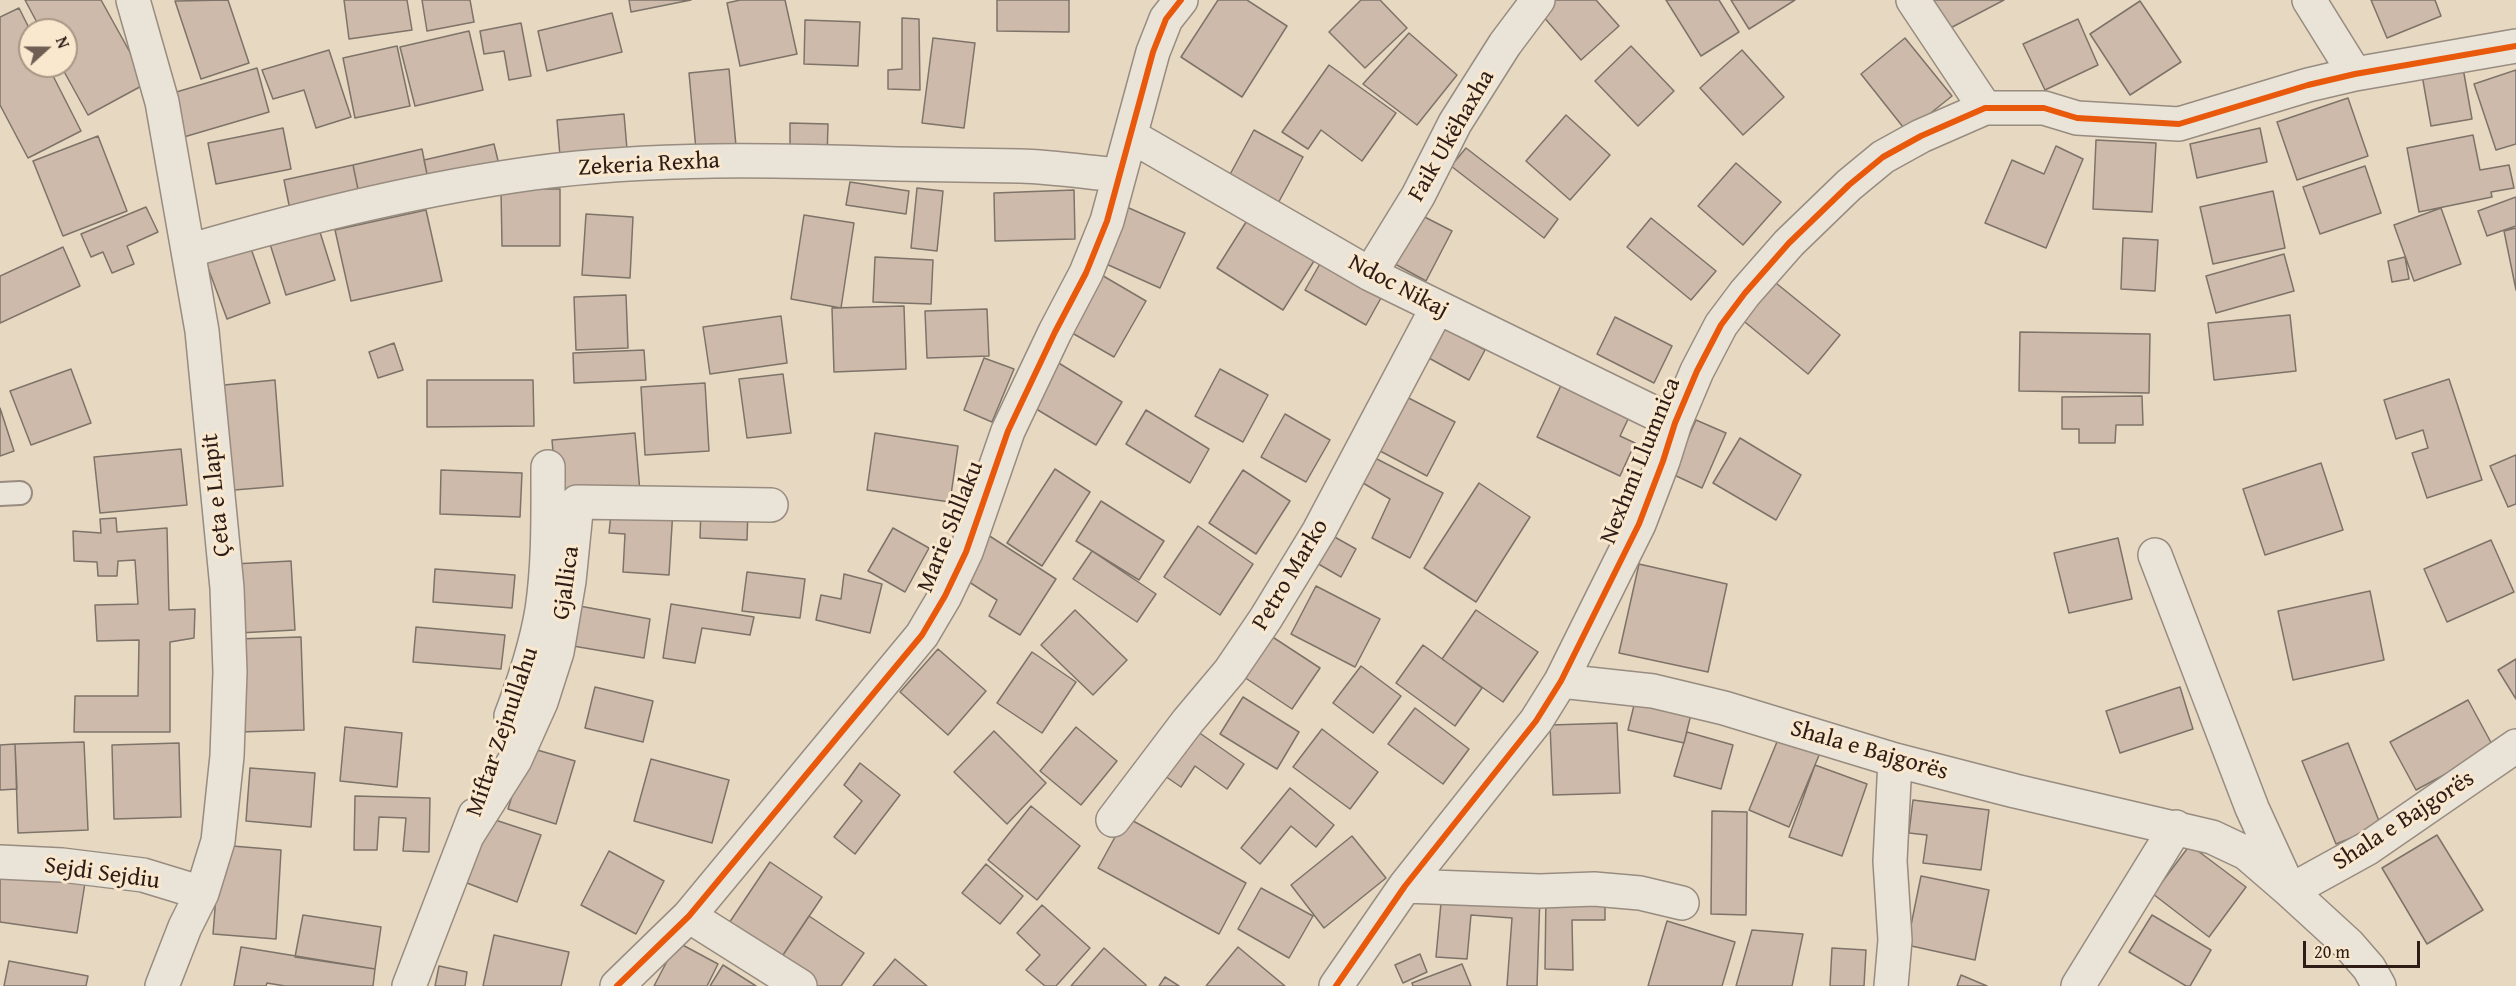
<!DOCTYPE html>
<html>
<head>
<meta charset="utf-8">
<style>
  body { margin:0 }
  #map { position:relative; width:2516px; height:986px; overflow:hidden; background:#e7d8c2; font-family:"Gentium Book Plus",serif }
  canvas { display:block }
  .north { position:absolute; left:18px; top:18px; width:60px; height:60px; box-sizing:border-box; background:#f9e8ce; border:2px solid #a89785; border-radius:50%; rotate:69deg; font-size:16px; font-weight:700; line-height:24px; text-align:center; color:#2e1d17 }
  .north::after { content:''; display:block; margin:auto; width:21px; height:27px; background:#6f5e53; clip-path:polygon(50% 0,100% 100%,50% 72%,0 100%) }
  .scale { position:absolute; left:2303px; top:941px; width:117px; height:27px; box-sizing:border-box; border:3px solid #2e1d17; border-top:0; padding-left:8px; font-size:18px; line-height:21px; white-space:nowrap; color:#2e1d17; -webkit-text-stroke:4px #f9e8ce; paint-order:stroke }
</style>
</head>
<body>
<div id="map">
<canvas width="2516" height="986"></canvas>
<div class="north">N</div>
<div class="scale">20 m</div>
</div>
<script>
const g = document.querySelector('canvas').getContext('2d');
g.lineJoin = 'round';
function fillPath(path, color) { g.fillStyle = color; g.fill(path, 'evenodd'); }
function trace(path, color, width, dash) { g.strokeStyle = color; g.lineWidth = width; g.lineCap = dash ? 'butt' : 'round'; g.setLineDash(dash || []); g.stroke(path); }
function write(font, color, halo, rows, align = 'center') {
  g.font = font + ' "Gentium Book Plus",serif'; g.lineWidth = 6; g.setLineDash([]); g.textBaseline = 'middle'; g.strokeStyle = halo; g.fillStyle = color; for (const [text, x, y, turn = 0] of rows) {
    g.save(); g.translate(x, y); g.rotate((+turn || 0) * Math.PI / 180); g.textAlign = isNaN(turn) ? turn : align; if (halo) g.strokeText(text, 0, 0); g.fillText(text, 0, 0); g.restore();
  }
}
const building = new Path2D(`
  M 25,0 L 101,0 L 147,83 L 88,115 L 61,66 L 66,66 L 66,30 L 41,30 Z
  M 228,0 L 249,63 L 201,79 L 175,1 Z
  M 344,0 L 407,0 L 412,30 L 349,39 Z
  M 422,0 L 470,0 L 474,22 L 427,31 Z
  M 629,0 L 691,0 L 631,12 Z
  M 740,0 L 785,0 L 797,54 L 740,66 L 727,3 Z
  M 997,0 L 1069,0 L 1069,32 L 997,31 Z
  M 1218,0 L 1247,0 L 1287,26 L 1242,97 L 1181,57 Z
  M 1361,0 L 1380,0 L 1407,28 L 1365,68 L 1329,32 Z
  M 1543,0 L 1596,0 L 1619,26 L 1581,60 L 1535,7 Z
  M 1666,0 L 1719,0 L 1739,32 L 1701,56 Z
  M 1731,0 L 1795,0 L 1749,29 Z
  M 1919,0 L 2004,0 L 1937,35 Z
  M 2371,0 L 2435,0 L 2441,16 L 2387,38 Z
  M 2140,1 L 2181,62 L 2130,95 L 2090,34 Z
  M 19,8 L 30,30 L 30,66 L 48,66 L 81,131 L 28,158 L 0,105 L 0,17 Z
  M 612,13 L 622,52 L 547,71 L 538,31 Z
  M 902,18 L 919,19 L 920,90 L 888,89 L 888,70 L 902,69 Z
  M 2078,19 L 2098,65 L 2045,90 L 2023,44 Z
  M 805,20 L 860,22 L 858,66 L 804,64 Z
  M 521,23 L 531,76 L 509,80 L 504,51 L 484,54 L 480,31 Z
  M 469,31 L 483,90 L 415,106 L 400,47 Z
  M 1409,33 L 1457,75 L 1417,125 L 1363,84 Z
  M 933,38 L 975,43 L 964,128 L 922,123 Z
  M 1905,38 L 1952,96 L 1907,132 L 1861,74 Z
  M 397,46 L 410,106 L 355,118 L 343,58 Z
  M 1631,46 L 1674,91 L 1638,126 L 1595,81 Z
  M 329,50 L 351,117 L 316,128 L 304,90 L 273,99 L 262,70 Z
  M 1742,50 L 1784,97 L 1743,135 L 1700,88 Z
  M 1329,65 L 1396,113 L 1362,161 L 1321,130 L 1308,149 L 1282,132 Z
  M 257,68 L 269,112 L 177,139 L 163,96 Z
  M 2463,68 L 2472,119 L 2431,126 L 2422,75 Z
  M 729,69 L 736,146 L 696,150 L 689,73 Z
  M 2516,70 L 2516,144 L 2496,150 L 2474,84 Z
  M 2348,98 L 2368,156 L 2297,180 L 2277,122 Z
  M 624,114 L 628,161 L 561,168 L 557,120 Z
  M 1566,115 L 1610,155 L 1570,200 L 1526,161 Z
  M 790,123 L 828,124 L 827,158 L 790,157 Z
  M 283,128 L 291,169 L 216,184 L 208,143 Z
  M 2260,128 L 2267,162 L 2197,178 L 2190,144 Z
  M 1254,130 L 1303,157 L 1276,207 L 1227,180 Z
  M 2473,135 L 2480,170 L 2509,165 L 2514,188 L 2491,192 L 2492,197 L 2419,212 L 2407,148 Z
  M 98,136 L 127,211 L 63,236 L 33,161 Z
  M 2096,140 L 2156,143 L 2152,212 L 2093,209 Z
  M 494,144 L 501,173 L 430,188 L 424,160 Z
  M 2056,146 L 2083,159 L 2046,248 L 1985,223 L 2012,160 L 2044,174 Z
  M 1466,148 L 1558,219 L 1544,238 L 1451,166 Z
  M 422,149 L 429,184 L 360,199 L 353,165 Z
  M 1736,163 L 1781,202 L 1743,245 L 1698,206 Z
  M 353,165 L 360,199 L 291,215 L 284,180 Z
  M 2365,166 L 2381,213 L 2320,234 L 2303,187 Z
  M 850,182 L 909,191 L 906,214 L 846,205 Z
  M 917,188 L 943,191 L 937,251 L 911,248 Z
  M 501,189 L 560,189 L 560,246 L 502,246 Z
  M 1074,190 L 1075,239 L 995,241 L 994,193 Z
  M 2273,191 L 2285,248 L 2213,264 L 2200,207 Z
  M 2516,197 L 2516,226 L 2487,236 L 2478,211 Z
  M 1120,204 L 1185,233 L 1160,288 L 1095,259 Z
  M 146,207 L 158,232 L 127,246 L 134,264 L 112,273 L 103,252 L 91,257 L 81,234 Z
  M 2441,208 L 2461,264 L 2414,281 L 2394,225 Z
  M 426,210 L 442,281 L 351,301 L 335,230 Z
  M 1411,210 L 1452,231 L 1426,281 L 1386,259 Z
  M 586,214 L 633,217 L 630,278 L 582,275 Z
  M 804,215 L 854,223 L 841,308 L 791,299 Z
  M 1651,218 L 1716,271 L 1691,300 L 1627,247 Z
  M 1248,219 L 1314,261 L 1283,310 L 1217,268 Z
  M 2516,228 L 2516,290 L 2504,231 Z
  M 319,229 L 335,280 L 286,295 L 270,244 Z
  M 2123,238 L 2158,240 L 2155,291 L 2121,289 Z
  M 248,240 L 270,303 L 227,319 L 204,257 Z
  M 63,247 L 80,286 L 0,323 L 0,276 Z
  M 2284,254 L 2294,291 L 2216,313 L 2206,276 Z
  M 875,257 L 933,260 L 931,304 L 873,302 Z
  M 2405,257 L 2409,279 L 2392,282 L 2388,261 Z
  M 1321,262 L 1381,298 L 1366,325 L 1305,290 Z
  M 1093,270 L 1146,301 L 1114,357 L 1060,326 Z
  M 1771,279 L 1840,335 L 1808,374 L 1740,318 Z
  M 626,295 L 628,348 L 576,350 L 574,297 Z
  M 904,306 L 906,369 L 834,372 L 832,308 Z
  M 987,309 L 989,356 L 927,358 L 925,311 Z
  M 2290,315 L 2296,371 L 2214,380 L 2208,323 Z
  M 781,316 L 787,363 L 710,374 L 703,327 Z
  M 1615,317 L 1672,346 L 1654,383 L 1597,354 Z
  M 1433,322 L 1485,350 L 1469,380 L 1416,351 Z
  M 2020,332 L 2150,334 L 2149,393 L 2019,391 Z
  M 394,343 L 403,370 L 378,378 L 369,352 Z
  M 644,350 L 646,380 L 574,383 L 573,353 Z
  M 1049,357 L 1122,402 L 1096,445 L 1023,401 Z
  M 984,358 L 1014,369 L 992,422 L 964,410 Z
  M 71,369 L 91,423 L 31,445 L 10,391 Z
  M 1220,369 L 1268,395 L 1243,442 L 1195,416 Z
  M 783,374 L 791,433 L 747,438 L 739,379 Z
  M 2449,379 L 2482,480 L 2427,498 L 2412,453 L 2428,448 L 2423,430 L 2396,439 L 2384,400 Z
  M 275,380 L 283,486 L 222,491 L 214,386 Z
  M 427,380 L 533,380 L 534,426 L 427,427 Z
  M 1563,381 L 1631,413 L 1620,436 L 1635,443 L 1620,476 L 1537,437 Z
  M 705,383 L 709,451 L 645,455 L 641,387 Z
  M 1397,392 L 1455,422 L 1427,476 L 1369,445 Z
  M 2142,396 L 2143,425 L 2116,425 L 2115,443 L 2079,443 L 2079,429 L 2062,429 L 2062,397 Z
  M 0,408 L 14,451 L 0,456 Z
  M 1146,410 L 1209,449 L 1190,483 L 1126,444 Z
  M 1285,414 L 1330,440 L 1306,482 L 1261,457 Z
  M 1696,420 L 1726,433 L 1702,488 L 1672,474 Z
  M 635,433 L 640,492 L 557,499 L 552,440 Z
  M 875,433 L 958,446 L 950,502 L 867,490 Z
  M 1740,438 L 1801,475 L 1776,520 L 1713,483 Z
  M 181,449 L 187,505 L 100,513 L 94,457 Z
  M 2516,455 L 2516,504 L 2508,507 L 2490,466 Z
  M 1375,458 L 1443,493 L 1410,558 L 1372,538 L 1390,499 L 1363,483 Z
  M 2321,463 L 2343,530 L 2265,555 L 2243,489 Z
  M 1055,469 L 1090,492 L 1042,566 L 1007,543 Z
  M 441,470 L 522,473 L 520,517 L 440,514 Z
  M 1243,470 L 1290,501 L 1256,554 L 1209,523 Z
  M 1479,483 L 1530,517 L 1476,602 L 1424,568 Z
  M 1101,501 L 1164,541 L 1139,580 L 1076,541 Z
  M 612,505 L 673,509 L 669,575 L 623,572 L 625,534 L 609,533 Z
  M 701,507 L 748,509 L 747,540 L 700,538 Z
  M 116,518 L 117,532 L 167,528 L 169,610 L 195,609 L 194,638 L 170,642 L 170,732 L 74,732 L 75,696 L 138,696 L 139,640 L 97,641 L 95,605 L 138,604 L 135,560 L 118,561 L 117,576 L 98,576 L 97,562 L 74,561 L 73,531 L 101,533 L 100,519 Z
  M 1198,526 L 1253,564 L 1220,615 L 1164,577 Z
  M 893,528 L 929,548 L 905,592 L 868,571 Z
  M 1324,531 L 1356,549 L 1341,577 L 1308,558 Z
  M 988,535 L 1056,579 L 1020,635 L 989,616 L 997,600 L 963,578 Z
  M 2118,538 L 2132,599 L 2069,613 L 2054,553 Z
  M 2491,540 L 2514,592 L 2447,622 L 2424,569 Z
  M 1092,551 L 1156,594 L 1137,622 L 1073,579 Z
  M 291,561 L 295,630 L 238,633 L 233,564 Z
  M 1639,564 L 1727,584 L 1708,672 L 1619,653 Z
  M 435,569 L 515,575 L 512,608 L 433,602 Z
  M 747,572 L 805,579 L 800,618 L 742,611 Z
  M 844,574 L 882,584 L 870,633 L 816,620 L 821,595 L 841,599 Z
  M 1316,586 L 1380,619 L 1355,667 L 1291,634 Z
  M 2370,591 L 2384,660 L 2293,680 L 2278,611 Z
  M 671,604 L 754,617 L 750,635 L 702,628 L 695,663 L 663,658 Z
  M 574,605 L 650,619 L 644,658 L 567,645 Z
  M 1075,610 L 1127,660 L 1093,695 L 1041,645 Z
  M 1476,610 L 1538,652 L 1503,702 L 1442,659 Z
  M 416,627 L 505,635 L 501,669 L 413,662 Z
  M 1268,634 L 1320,668 L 1292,709 L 1241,675 Z
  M 301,637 L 304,730 L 239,732 L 236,639 Z
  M 1423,645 L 1482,688 L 1455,726 L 1396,683 Z
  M 938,649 L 986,691 L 948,735 L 900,692 Z
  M 1032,652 L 1076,682 L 1042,733 L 997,703 Z
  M 2516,659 L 2516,699 L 2498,670 Z
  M 1361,666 L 1401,696 L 1373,733 L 1333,703 Z
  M 595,687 L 653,701 L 643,742 L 585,728 Z
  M 2180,687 L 2193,729 L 2120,753 L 2106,711 Z
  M 1243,697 L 1299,732 L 1277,769 L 1220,734 Z
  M 1636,697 L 1692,710 L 1684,743 L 1628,730 Z
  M 2468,700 L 2494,748 L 2416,790 L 2390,742 Z
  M 1415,708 L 1469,749 L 1443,784 L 1388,744 Z
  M 1617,723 L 1620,793 L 1553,795 L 1550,725 Z
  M 345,727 L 402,733 L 397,787 L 340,781 Z
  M 1076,727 L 1117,761 L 1081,805 L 1040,771 Z
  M 1191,727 L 1244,764 L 1227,789 L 1195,766 L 1181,787 L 1159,772 Z
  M 1322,729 L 1378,772 L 1350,809 L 1293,767 Z
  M 994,731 L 1046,783 L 1007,824 L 954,772 Z
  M 1687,732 L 1733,745 L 1721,789 L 1674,776 Z
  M 1779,737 L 1820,753 L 1789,827 L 1749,810 Z
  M 84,742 L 88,830 L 18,833 L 15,744 Z
  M 179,743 L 181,817 L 114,819 L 112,745 Z
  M 2348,743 L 2381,826 L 2336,844 L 2302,761 Z
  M 15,744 L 17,789 L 0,790 L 0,745 Z
  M 527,747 L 575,761 L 556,824 L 508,809 Z
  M 651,759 L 729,780 L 712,843 L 634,821 Z
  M 860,763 L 900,795 L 855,854 L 834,837 L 862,801 L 844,785 Z
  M 1815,765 L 1867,784 L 1842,856 L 1789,837 Z
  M 250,768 L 315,773 L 311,827 L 246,821 Z
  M 1290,788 L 1334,825 L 1316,847 L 1291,826 L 1260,864 L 1241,848 Z
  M 355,796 L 430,798 L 429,852 L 403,851 L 406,818 L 379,817 L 377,850 L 354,850 Z
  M 1913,800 L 1989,810 L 1981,870 L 1923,863 L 1927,835 L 1909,833 Z
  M 1031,806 L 1080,846 L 1037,900 L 988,860 Z
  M 1712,811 L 1747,812 L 1746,915 L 1711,914 Z
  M 483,816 L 541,835 L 517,902 L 459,880 Z
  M 1126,817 L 1246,883 L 1219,934 L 1098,868 Z
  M 2437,835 L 2483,910 L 2427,944 L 2382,868 Z
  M 1352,836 L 1386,878 L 1324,928 L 1291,885 Z
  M 220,845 L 281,850 L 276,939 L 213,934 Z
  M 2190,845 L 2246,887 L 2209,937 L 2153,894 Z
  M 609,851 L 664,881 L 636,934 L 581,905 Z
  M 770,862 L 822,897 L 777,964 L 725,929 Z
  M 986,864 L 1023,896 L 1000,924 L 962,893 Z
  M 0,876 L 85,883 L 77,933 L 0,922 Z
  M 1921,876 L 1989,890 L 1975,960 L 1907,945 Z
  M 1261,888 L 1313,916 L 1289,958 L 1238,929 Z
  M 1442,892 L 1540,895 L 1537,986 L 1507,986 L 1512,918 L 1471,915 L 1467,959 L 1436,957 Z
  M 1546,893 L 1605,894 L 1605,920 L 1572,920 L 1573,970 L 1545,969 Z
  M 1042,905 L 1090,948 L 1056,986 L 1045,986 L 1026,970 L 1040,955 L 1017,933 Z
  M 303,915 L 381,927 L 375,969 L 295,957 Z
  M 2152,915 L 2211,950 L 2190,986 L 2186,986 L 2129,952 Z
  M 809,916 L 864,953 L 841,986 L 809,986 L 777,964 Z
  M 1667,921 L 1735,942 L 1722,986 L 1648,986 Z
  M 1752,930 L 1803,934 L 1792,986 L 1736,986 Z
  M 494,935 L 569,952 L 561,986 L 483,986 Z
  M 677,942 L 718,964 L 707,986 L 654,986 Z
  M 241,947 L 375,969 L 373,986 L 285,986 L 267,983 L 266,986 L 234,986 Z
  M 1238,947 L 1285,986 L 1206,986 Z
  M 1104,948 L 1146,985 L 1146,986 L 1071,986 Z
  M 1832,948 L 1866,950 L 1864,986 L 1830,986 Z
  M 1420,954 L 1427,972 L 1403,983 L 1395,965 Z
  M 895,959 L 927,986 L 873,986 Z
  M 9,961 L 88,976 L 86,986 L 4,986 Z
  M 1462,964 L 1471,986 L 1413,986 L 1412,983 Z
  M 723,965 L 756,986 L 710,986 Z
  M 439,966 L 467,972 L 465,986 L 435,986 Z
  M 1961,975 L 1987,986 L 1957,986 Z
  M 1165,977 L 1179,986 L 1159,986 Z`);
fillPath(building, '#cebaab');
trace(building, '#7d7368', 1.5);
const service = new Path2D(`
  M 0,494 L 20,493`);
const minor = new Path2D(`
  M 133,0 L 162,102 L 202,331 L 227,588 L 230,672 L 227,756 L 218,841 L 202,893 L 185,927 L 162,986
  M 1913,0 L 1985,108
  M 2309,0 L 2355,74
  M 1131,136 L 1370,274 L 1675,423
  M 188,251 C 301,218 417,189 534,173 C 654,157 776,160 897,164 C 938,165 979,165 1020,166 C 1053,167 1086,172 1119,175
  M 1370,274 L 1418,196 L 1455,123 L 1505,44 L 1538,0
  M 2155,555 L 2252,808 L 2290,891 L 2368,848 L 2516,746
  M 1561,681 L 1653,691 L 1724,708 L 1895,760 L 2015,791 L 2212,837 L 2246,853 L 2290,891 L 2349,945 L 2369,968 L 2379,986
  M 511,716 C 524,682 536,646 542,610 C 549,563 548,514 548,467
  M 1113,820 L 1188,721 L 1230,671 L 1266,618 L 1319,531 L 1437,308
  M 467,836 L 515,760 L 541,702 L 557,652 L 569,581 L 577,502 L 771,505
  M 0,862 L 62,865 L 143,875 L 202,893
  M 1405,886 L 1540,891 L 1594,889 L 1640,893 L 1682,903
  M 689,916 L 800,986
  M 409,986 L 475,815
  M 617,986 L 689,916 L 922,635 L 945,596 L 966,552 L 1008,431 L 1055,332 L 1086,273 L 1107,221 L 1153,52 L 1166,19 L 1181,0
  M 1336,986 L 1405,886 L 1536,721 L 1561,681 L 1639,524 L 1663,461 L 1675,423 L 1697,371 L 1721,325 L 1745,293 L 1789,243 L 1849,185 L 1883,157 L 1921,136 L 1985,108 L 2044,108 L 2077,118 L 2179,124 L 2308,85 L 2355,74 L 2516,46
  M 1891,986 L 1895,940 L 1890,861 L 1895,760
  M 2078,986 L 2176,827`);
trace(service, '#978c7f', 26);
trace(minor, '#978c7f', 36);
trace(service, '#eae3d8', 22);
trace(minor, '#eae3d8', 33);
trace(new Path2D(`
  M 617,986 L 689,916 L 922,635 L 945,596 L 966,552 L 1008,431 L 1055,332 L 1086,273 L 1107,221 L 1153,52 L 1166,19 L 1181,0
  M 1336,986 L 1405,886 L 1536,721 L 1561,681 L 1639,524 L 1663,461 L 1675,423 L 1697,371 L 1721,325 L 1745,293 L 1789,243 L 1849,185 L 1883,157 L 1921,136 L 1985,108 L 2044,108 L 2077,118 L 2179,124 L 2308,85 L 2355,74 L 2516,46`), '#e8590c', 6);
write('24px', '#2e1d17', '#f9e8ce', [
  ["Faik Ukëhaxha",1452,136,-60],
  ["Zekeria Rexha",649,165,-3],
  ["Ndoc Nikaj",1398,287,28],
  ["Nexhmi Llumnica",1641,461,-68],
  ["Çeta e Llapit",217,495,-96],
  ["Marie Shllaku",951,527,-68],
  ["Petro Marko",1291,575,-59],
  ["Gjallica",567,583,-82],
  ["Miftar Zejnullahu",503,732,-71],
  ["Shala e Bajgorës",1869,751,16],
  ["Shala e Bajgorës",2404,821,-33],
  ["Sejdi Sejdiu",102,874,8]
]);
</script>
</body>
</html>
